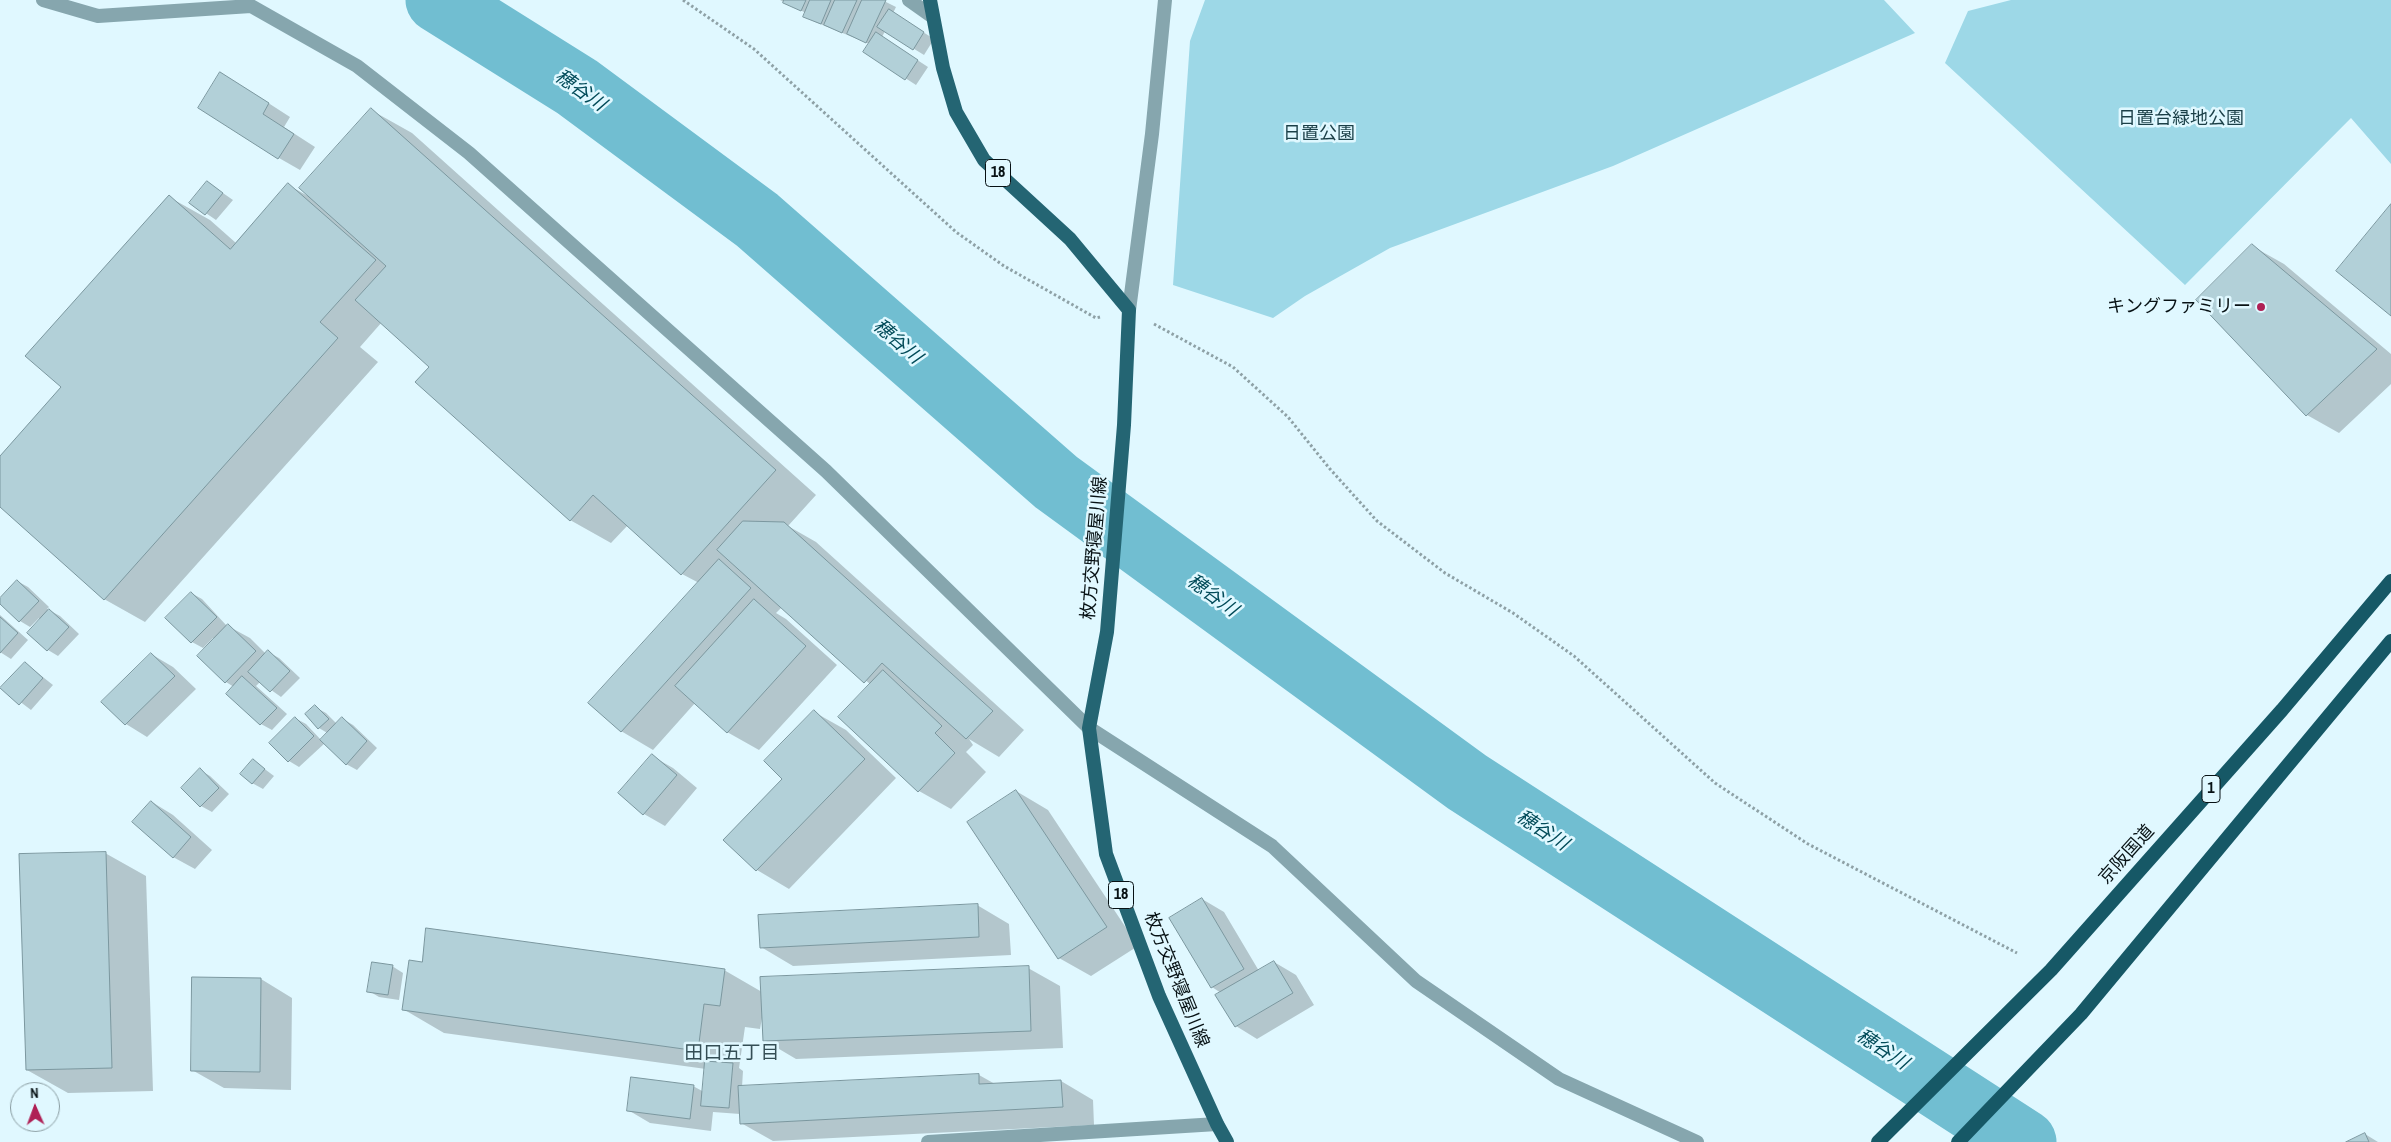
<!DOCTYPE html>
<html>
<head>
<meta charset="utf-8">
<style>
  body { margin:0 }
  #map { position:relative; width:2391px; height:1142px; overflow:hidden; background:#e0f8ff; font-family:"Archivo Narrow",sans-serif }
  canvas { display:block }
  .north { position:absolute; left:10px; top:1082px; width:50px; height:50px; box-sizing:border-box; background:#e0f8ff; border:1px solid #899ca1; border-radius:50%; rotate:358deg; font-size:14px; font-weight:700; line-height:20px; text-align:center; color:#071114 }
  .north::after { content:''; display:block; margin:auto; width:18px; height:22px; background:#af2055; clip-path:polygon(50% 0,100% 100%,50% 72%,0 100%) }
</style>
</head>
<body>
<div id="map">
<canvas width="2391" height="1142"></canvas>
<div class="north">N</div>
</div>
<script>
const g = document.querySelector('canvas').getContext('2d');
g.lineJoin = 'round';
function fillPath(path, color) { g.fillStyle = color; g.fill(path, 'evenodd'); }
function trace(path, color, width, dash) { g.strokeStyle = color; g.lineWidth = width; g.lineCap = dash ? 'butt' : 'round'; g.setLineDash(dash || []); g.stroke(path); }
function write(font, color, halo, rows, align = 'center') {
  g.font = font + ' "Archivo Narrow","Noto Sans JP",sans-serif'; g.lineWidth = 5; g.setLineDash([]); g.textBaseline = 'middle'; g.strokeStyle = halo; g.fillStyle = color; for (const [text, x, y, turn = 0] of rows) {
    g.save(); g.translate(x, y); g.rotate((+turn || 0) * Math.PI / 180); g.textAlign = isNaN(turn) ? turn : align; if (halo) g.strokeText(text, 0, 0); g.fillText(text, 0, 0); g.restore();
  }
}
fillPath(new Path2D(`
  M 1205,0 L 1884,0 L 1915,33 L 1613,166 L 1390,248 L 1305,296 L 1273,318 L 1173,285 L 1190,41 Z
  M 2011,0 L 2391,0 L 2391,164 L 2351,118 L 2185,285 L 1945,63 L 1968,11 Z`), '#9dd8e7');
fillPath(new Path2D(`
  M 780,0 L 882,0 L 896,7 L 893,13 L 934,39 L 924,55 L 885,31 L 882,37 L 928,67 L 916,85 L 865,52 L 870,44 L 815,22 L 805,16 L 806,13 Z
  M 242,86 L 290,117 L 284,127 L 315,147 L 300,170 L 279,158 Z
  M 371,110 L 412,133 L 816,495 L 788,526 L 816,542 L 1024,730 L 999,757 L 969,739 L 973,745 L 966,752 L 986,772 L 951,809 L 919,791 L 871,685 L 782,607 L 776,613 L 786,619 L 837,665 L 759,750 L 727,732 L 695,703 L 653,750 L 621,731 L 699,583 L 682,574 L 628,525 L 611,543 L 570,520 L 431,367 L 382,322 L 360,347 L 378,362 L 145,622 L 104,599 L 0,506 L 0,458 L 63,387 L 169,197 L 210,220 L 236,243 L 288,185 L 308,196 Z
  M 207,182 L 233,200 L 216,220 L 191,203 Z
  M 2252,246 L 2284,264 L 2391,354 L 2391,384 L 2339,433 L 2307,415 Z
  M 17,581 L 28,587 L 49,607 L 47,609 L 60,616 L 79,634 L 58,656 L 48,650 L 29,633 L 40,620 L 39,618 L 30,627 L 20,621 L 0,603 L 0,600 Z
  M 191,593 L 202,599 L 226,625 L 250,638 L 266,654 L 268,652 L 279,658 L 300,678 L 281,697 L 260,682 L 256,686 L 287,714 L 272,730 L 261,724 L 228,694 L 234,687 L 226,682 L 199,656 L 215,639 L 213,638 L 203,648 L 192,642 L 167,618 Z
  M 0,615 L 28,640 L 11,659 L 0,652 Z
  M 151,654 L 173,667 L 196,689 L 147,737 L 126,724 L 103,702 Z
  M 25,663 L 53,685 L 31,710 L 2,688 Z
  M 315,707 L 326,713 L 337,724 L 343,719 L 353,725 L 377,748 L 357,770 L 346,764 L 325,743 L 299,767 L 289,761 L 295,718 L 306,724 L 322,741 L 329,734 L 319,728 Z
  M 814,712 L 846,730 L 896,778 L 789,889 L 757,870 L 725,840 L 784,779 Z
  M 652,756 L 673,768 L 697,788 L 665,826 L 644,814 Z
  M 254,761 L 274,776 L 263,789 L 252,783 Z
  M 200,770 L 210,776 L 229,794 L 212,812 L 201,806 L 182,788 Z
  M 1016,791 L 1048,810 L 1138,946 L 1091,976 L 1059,958 Z
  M 152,802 L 173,815 L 212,850 L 195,869 L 173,857 Z
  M 105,853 L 146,876 L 153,1091 L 68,1093 L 27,1070 Z
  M 1202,899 L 1224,912 L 1259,971 L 1274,962 L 1296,975 L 1314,1005 L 1257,1039 L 1236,1026 L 1221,993 L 1212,987 Z
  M 977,905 L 1009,924 L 1011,955 L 793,966 L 761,947 Z
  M 423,963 L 724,970 L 762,992 L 1028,968 L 1060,986 L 1063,1048 L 796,1059 L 764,1040 L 762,1018 L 760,1029 L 745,1027 L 739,1068 L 743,1071 L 742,1087 L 979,1075 L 995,1084 L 1061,1081 L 1093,1100 L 1094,1125 L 773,1141 L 741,1123 L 740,1114 L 713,1112 L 711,1131 L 650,1123 L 628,1110 L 693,1086 L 704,1092 L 706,1069 L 444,1033 L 403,1009 Z
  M 392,966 L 403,973 L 399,1000 L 379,997 L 369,991 Z
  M 261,979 L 292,998 L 291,1090 L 224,1088 L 192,1070 Z
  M 2365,1134 L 2378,1142 L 2349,1142 Z`), '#0003');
trace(new Path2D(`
  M 438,0 L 577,87 L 757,220 L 1056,482 L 1467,782 L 2024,1142`), '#71bed1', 65);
const building = new Path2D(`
  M 784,0 L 806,0 L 801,11 L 783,3 Z
  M 810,0 L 831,0 L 821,24 L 803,17 Z
  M 835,0 L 857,0 L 842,33 L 824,25 Z
  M 862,0 L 886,0 L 866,43 L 847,34 Z
  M 889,9 L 924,32 L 913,50 L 877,27 Z
  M 876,32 L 918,60 L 905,80 L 863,52 Z
  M 220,72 L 269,103 L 263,114 L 294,134 L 278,159 L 198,108 Z
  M 371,108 L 776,470 L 681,575 L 593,495 L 570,521 L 415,382 L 429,367 L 355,300 L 386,266 L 299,188 Z
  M 207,181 L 223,193 L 205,215 L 189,203 Z
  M 288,183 L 376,260 L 320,322 L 338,338 L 104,600 L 0,507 L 0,456 L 61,387 L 25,356 L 169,195 L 230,249 Z
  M 2391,204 L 2391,316 L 2336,271 Z
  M 2252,244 L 2377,349 L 2306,416 L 2196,300 Z
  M 743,521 L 784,522 L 993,711 L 966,739 L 882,663 L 864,683 L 717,550 Z
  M 719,559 L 751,588 L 621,732 L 588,703 Z
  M 17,580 L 39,601 L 19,622 L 0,604 L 0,598 Z
  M 191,592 L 217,617 L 191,643 L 165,618 Z
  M 754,599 L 806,646 L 727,733 L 675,686 Z
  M 49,609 L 69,627 L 47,651 L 27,633 Z
  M 0,617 L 18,633 L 0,653 Z
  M 228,624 L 256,651 L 225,683 L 197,656 Z
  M 268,650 L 290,671 L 270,692 L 248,672 Z
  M 151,653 L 175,676 L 125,725 L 101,702 Z
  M 25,662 L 43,678 L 19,705 L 0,688 Z
  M 883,670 L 942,726 L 935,733 L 955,753 L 918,792 L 838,717 Z
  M 242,676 L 277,708 L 260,725 L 226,694 Z
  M 315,705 L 329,719 L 318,729 L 305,714 Z
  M 814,710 L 865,759 L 756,871 L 723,840 L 782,779 L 764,761 Z
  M 295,717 L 314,736 L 288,762 L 269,743 Z
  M 342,717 L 367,741 L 346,765 L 320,740 Z
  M 652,754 L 677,775 L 643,815 L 618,793 Z
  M 253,759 L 265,769 L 252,784 L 240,774 Z
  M 200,768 L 219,788 L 200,807 L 181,788 Z
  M 1016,790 L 1107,927 L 1058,959 L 967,822 Z
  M 151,801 L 191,837 L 173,858 L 132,822 Z
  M 106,852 L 112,1068 L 26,1070 L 19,854 Z
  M 1202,898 L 1244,969 L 1211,988 L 1169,918 Z
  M 978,904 L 979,937 L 760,948 L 758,915 Z
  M 426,928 L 725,969 L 720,1006 L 704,1004 L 698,1051 L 402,1010 L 409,960 L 422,962 Z
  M 1274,961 L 1293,993 L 1235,1027 L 1215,995 Z
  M 372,962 L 393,965 L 388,995 L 367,992 Z
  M 1029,966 L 1031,1031 L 763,1041 L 760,977 Z
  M 192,977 L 261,978 L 260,1072 L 191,1071 Z
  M 705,1061 L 733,1063 L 729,1108 L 701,1106 Z
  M 979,1074 L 979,1084 L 1061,1080 L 1063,1107 L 740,1124 L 738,1086 Z
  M 631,1077 L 694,1085 L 690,1119 L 627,1111 Z
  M 2365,1133 L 2369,1142 L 2346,1142 Z`);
fillPath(building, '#b2d0d8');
trace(building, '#7b979f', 1);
trace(new Path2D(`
  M 683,0 L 754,49 L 956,232 L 1004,266 L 1096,318 L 1100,317
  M 1154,324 L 1233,367 L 1288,417 L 1330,469 L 1377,521 L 1445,573 L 1513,613 L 1574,656 L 1715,783 L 1808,844 L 2017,953`), '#8ea1a6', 3, [2.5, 2.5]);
trace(new Path2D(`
  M 909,0 L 933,17`), '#86a6ae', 14);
trace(new Path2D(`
  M 43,0 L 98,16 L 251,6 L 357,66 L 469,153 L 826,471 L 1089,728 L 1272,846 L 1416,981 L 1559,1079 L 1697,1142
  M 928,1142 L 1217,1124`), '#86a6ae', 14);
trace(new Path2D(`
  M 1129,310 L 1152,134 L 1165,0`), '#86a6ae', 14);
trace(new Path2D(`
  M 930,0 L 943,68 L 956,112 L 984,160 L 1070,239 L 1129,310 L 1124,425 L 1107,632 L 1089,728 L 1106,854 L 1159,996 L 1217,1124 L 1227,1142`), '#246573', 14);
trace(new Path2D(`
  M 1878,1142 L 2051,970 L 2282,710 L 2391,581
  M 1958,1142 L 2081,1014 L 2391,641`), '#165866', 14);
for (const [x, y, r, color] of [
  [2261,307,5,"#af2055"]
]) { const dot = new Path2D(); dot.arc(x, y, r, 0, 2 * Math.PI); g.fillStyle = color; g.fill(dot); trace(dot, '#e0f8ff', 2); }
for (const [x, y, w] of [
  [998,173,25],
  [2211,789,18],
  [1121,895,25]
]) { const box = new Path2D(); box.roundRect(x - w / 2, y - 13.5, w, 27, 4); g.fillStyle = '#e0f8ff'; g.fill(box); trace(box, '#071114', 1); }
write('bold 16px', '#071114', null, [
  ["18",998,173],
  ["1",2211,789],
  ["18",1121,895]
]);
write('18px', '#1a3f47', '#e0f8ff', [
  ["日置台緑地公園",2181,119],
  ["日置公園",1319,134]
]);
write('18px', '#071114', '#e0f8ff', [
  ["キングファミリー",2251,307]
], 'right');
write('18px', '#071114', '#e0f8ff', [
  ["枚方交野寝屋川線",1095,548,-85],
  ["京阪国道",2127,855,-48],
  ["枚方交野寝屋川線",1176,980,68]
]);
write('italic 19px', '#024b59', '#e0f8ff', [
  ["穂谷川",580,91,35],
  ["穂谷川",897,342,41],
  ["穂谷川",1212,596,36],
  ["穂谷川",1542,831,33],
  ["穂谷川",1882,1050,33]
]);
write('19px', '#344e55', '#e0f8ff', [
  ["田口五丁目",732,1054]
]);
</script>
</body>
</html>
